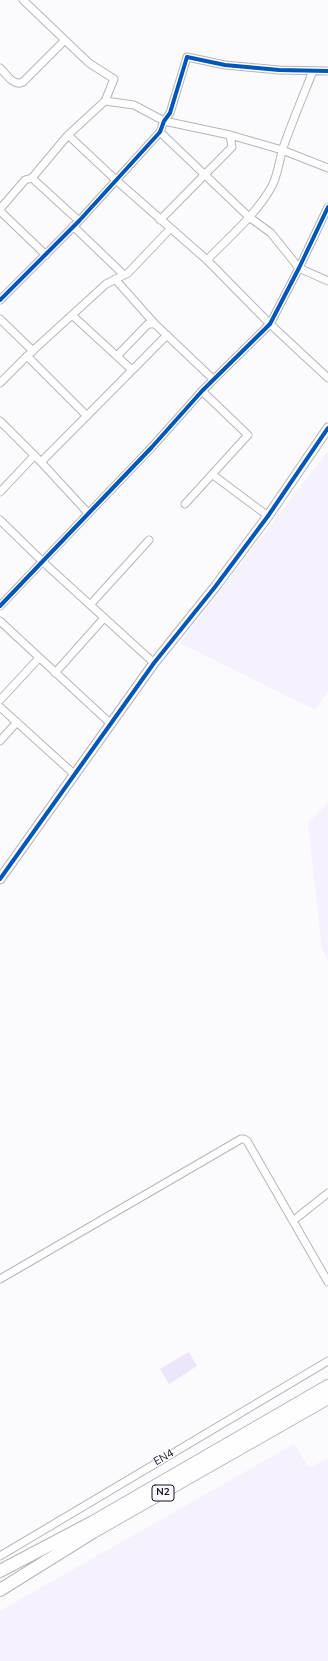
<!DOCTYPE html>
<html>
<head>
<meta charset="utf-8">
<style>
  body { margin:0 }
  canvas { display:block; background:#fbfafd }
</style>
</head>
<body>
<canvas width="328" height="1661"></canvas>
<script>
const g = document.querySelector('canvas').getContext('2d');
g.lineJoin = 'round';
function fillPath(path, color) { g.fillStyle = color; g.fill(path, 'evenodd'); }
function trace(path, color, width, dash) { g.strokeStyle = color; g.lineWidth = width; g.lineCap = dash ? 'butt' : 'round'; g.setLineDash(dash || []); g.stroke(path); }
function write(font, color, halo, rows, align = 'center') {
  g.font = font + ' "Nunito Sans",sans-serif'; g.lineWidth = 3; g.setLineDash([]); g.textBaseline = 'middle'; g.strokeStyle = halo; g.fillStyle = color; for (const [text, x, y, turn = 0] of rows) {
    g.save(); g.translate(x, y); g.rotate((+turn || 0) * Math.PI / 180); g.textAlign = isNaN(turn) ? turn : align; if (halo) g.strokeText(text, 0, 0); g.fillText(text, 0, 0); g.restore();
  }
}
fillPath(new Path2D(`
  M 328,451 L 328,691 L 315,710 L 180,643 Z
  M 328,803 L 328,962 L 322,948 L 308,823 Z
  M 294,1444 L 309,1468 L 328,1458 L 328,1661 L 0,1661 L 0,1611 Z`), '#f5f1fd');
fillPath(new Path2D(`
  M 189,1352 L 197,1366 L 169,1384 L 160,1369 Z`), '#ede5fa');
const minor = new Path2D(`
  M 0,68 C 6,74 14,87 23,82 L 64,41
  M 105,101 L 134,105 L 164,121 L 230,135 L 282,150 L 328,168
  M 160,132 L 249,217 L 271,233 L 299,268 L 328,281
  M 68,135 L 117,181 L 207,260 L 270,324 L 328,378
  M 32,178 L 79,221
  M 0,209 L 25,180 L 32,178 L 68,135 L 105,101 L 114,79 L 89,63 L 23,0
  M 0,211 L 46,255
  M 160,220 L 232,147 L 230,135
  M 73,226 L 124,275
  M 207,260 C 229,237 256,215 272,186 C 278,174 279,161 283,148 C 292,122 303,96 313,71
  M 115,279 L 155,324 L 213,379
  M 0,300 L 79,221 L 160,132 L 164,121 L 170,113 L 187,57 L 225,65 L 279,70 L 328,71
  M 72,315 L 132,370
  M 0,319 L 33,351
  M 27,356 L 87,416
  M 117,356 L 148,324 L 155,324
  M 0,383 L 27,356 L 106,284 L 128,273 L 170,229
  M 0,421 L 41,462 L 88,513
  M 41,462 L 167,335
  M 213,475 L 268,516
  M 0,492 L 34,456
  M 185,504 L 248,435 L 202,391
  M 0,520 L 43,562 L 154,663
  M 90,605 L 149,540
  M 0,606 L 152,447 L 202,391 L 270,324 L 299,268 L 328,207
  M 0,621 L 111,724
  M 55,673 L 104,618
  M 0,700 L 39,658
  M 0,707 L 74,774
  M 0,741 L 17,722
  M 294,1220 L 328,1193
  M 0,1279 L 241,1139 L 244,1139 L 247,1141 L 328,1282
  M 0,1556 L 328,1361`);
const tertiary = new Path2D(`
  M 0,879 L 154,663 L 215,587 L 268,516 L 328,428`);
const trunk = new Path2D(`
  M 0,1571 L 93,1522 L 328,1386
  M 0,1590 L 93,1532 L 328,1398`);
trace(minor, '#b7b5ba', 9);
trace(tertiary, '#b7b5ba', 11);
trace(trunk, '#b7b5ba', 14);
trace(minor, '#fefeff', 7);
trace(tertiary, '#fefeff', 9);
trace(trunk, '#fefeff', 12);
trace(new Path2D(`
  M 0,300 L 79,221 L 160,132 L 164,121 L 170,113 L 187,57 L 225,65 L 279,70 L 328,71
  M 0,606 L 152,447 L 202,391 L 270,324 L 299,268 L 328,207
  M 0,879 L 154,663 L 215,587 L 268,516 L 328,428`), '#0057b8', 4);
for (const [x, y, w] of [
  [163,1493,22]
]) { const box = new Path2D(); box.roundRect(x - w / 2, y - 8, w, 16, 3); g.fillStyle = '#fbf9fe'; g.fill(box); trace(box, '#15121a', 1); }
write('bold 10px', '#15121a', null, [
  ["N2",163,1493]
]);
write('11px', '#15121a', '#fbf9fe', [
  ["EN4",164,1458,-30]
]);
</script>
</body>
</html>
